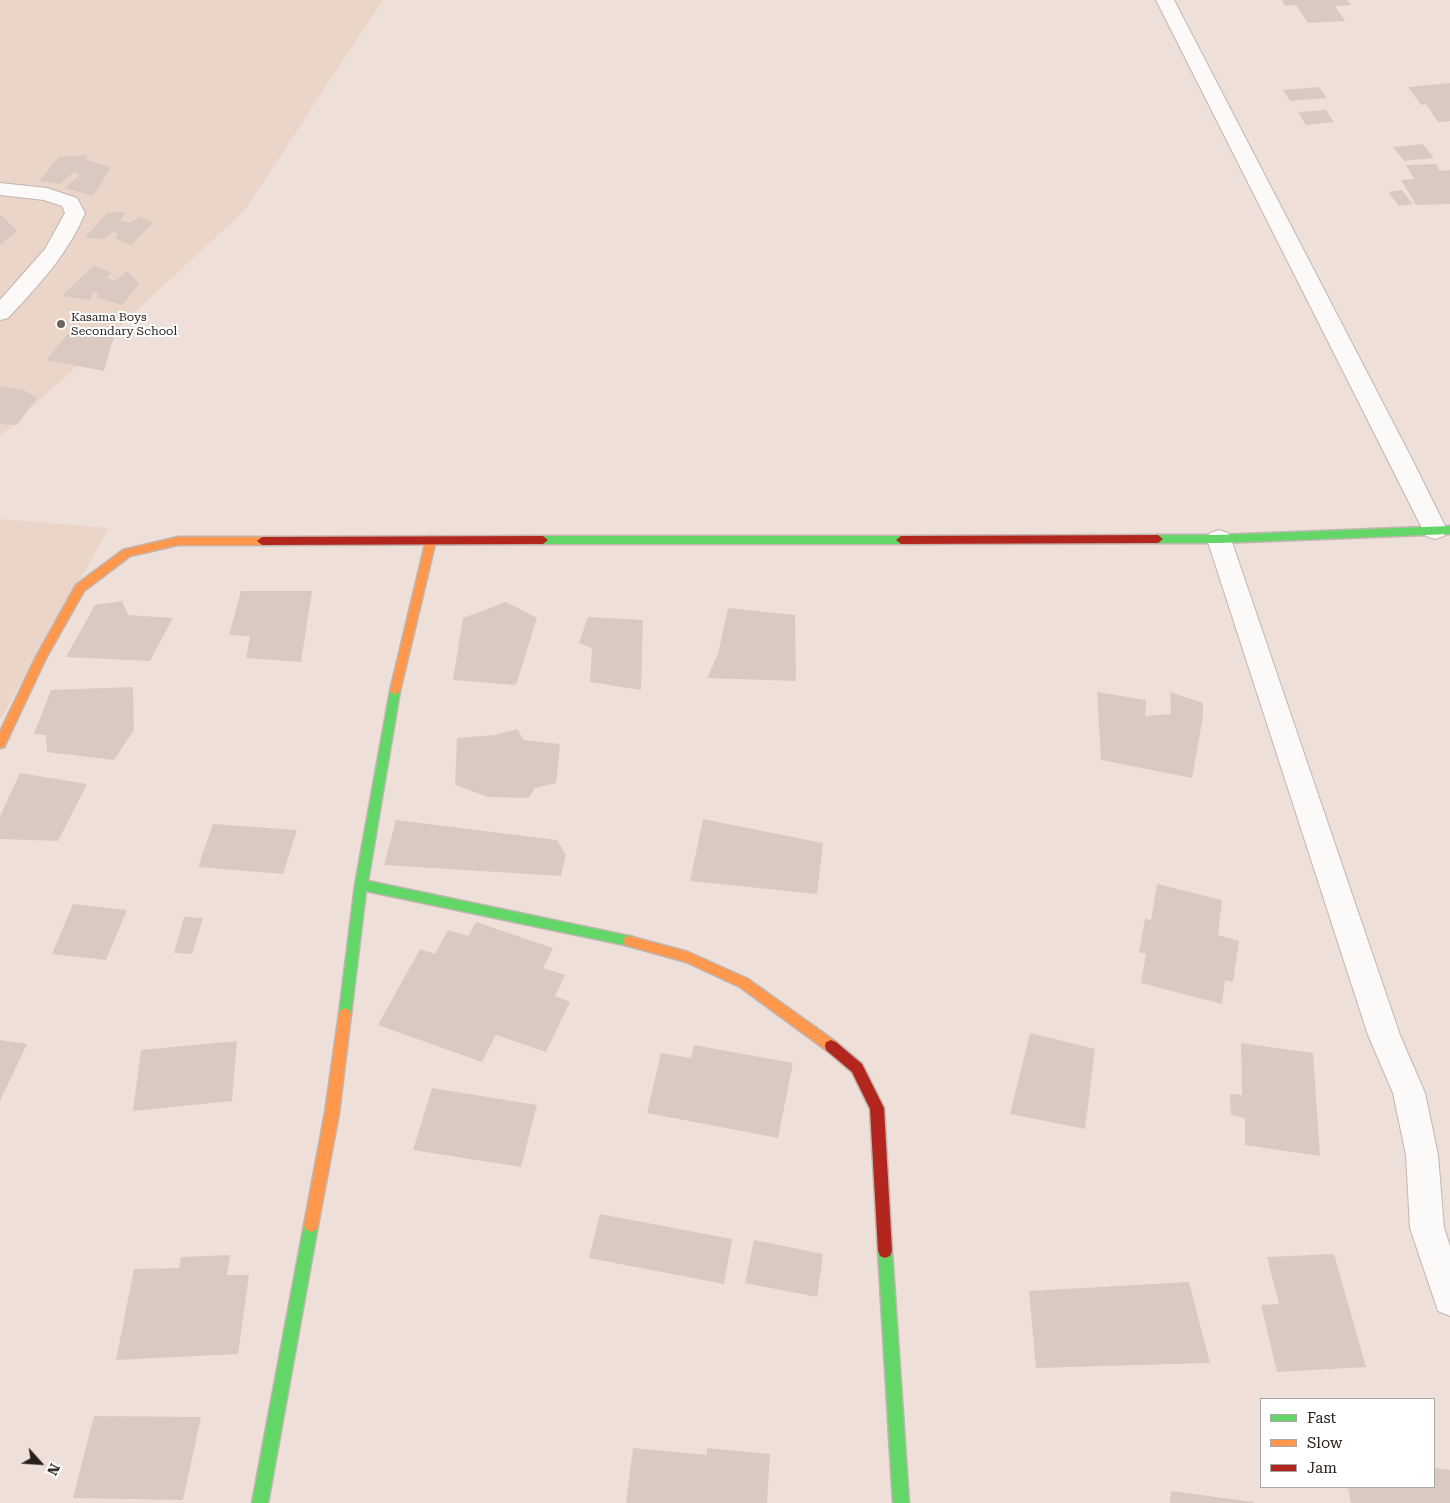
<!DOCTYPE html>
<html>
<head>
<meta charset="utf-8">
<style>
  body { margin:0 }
  #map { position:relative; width:1450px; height:1503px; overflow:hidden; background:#eee0d9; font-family:"Roboto Serif",serif }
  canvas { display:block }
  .legend { position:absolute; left:1260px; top:1398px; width:175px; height:90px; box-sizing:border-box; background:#fff; border:1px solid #a9a6a4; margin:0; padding:6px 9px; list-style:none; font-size:15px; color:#29211c }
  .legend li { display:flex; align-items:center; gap:10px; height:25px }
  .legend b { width:25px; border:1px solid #a9a6a4 }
  .north { position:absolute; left:15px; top:1438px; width:50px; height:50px; -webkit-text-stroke:4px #fff; paint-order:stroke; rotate:116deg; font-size:14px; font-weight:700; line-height:20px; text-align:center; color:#29211c }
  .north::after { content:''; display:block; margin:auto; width:18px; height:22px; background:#29211c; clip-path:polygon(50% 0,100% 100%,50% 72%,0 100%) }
</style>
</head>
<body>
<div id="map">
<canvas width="1450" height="1503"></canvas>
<ul class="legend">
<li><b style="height:6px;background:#63d668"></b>Fast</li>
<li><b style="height:6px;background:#ff974d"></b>Slow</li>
<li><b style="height:6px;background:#b3261e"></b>Jam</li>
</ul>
<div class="north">N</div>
</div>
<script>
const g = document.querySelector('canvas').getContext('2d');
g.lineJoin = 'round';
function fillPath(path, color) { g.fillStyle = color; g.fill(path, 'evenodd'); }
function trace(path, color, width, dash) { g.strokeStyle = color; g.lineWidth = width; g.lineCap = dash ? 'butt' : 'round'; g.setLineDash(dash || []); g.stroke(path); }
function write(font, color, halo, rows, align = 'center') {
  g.font = font + ' "Roboto Serif",serif'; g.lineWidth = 4; g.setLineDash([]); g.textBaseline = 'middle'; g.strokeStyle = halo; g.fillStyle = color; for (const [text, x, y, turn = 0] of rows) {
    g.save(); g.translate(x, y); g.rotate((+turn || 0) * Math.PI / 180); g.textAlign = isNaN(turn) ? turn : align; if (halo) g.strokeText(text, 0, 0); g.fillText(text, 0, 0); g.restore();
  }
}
fillPath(new Path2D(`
  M 0,0 L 383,0 L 244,211 L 0,437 Z
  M 0,519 L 109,528 L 0,720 Z`), '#ebd4c8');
fillPath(new Path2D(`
  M 1282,0 L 1347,0 L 1351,5 L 1335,6 L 1345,21 L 1308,23 L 1296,5 L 1285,6 Z
  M 1450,83 L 1450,121 L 1438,122 L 1426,104 L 1421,105 L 1408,87 Z
  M 1319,87 L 1327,98 L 1290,101 L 1283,90 Z
  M 1326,110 L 1334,122 L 1306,125 L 1298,112 Z
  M 1423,144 L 1434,158 L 1404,161 L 1393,147 Z
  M 87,155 L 87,160 L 111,167 L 93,196 L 65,188 L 80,175 L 74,172 L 60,184 L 39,181 L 59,157 Z
  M 1436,164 L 1440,171 L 1450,170 L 1450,204 L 1416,205 L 1401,180 L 1414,179 L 1406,165 Z
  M 1402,190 L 1413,204 L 1399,206 L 1388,192 Z
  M 125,212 L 120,221 L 129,223 L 140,217 L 153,223 L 131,245 L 115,238 L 119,235 L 113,231 L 104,239 L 85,238 L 107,213 Z
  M 0,214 L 17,231 L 0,245 Z
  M 94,265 L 112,273 L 106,278 L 115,281 L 127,271 L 139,283 L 123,305 L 97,298 L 99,294 L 93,292 L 90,300 L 62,296 Z
  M 72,329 L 114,336 L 104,371 L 46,360 Z
  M 0,386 L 24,390 L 37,398 L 17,425 L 0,424 Z
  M 241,591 L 312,591 L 301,662 L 246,658 L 250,636 L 229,635 Z
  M 122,601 L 128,615 L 173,618 L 150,661 L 66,657 L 95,605 Z
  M 506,602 L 537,618 L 516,685 L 453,680 L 463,618 Z
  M 728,608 L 795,615 L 796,681 L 707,678 L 718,654 Z
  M 588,617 L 643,620 L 641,690 L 590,682 L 592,648 L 579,643 Z
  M 133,687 L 134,730 L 114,760 L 47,752 L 46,735 L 34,734 L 51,690 Z
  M 1097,692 L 1146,700 L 1145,716 L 1171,714 L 1170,692 L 1203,703 L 1203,716 L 1192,778 L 1101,760 Z
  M 517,729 L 524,740 L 560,744 L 556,783 L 535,788 L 528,798 L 488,797 L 455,785 L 457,738 L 495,735 Z
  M 20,773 L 87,784 L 58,841 L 0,839 L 0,816 Z
  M 703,819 L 823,843 L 817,894 L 690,881 Z
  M 396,820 L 557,840 L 566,855 L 561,876 L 384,865 Z
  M 213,824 L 297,830 L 283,874 L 198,867 Z
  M 1157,884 L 1222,900 L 1218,935 L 1239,941 L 1233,982 L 1225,980 L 1222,1004 L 1141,983 L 1146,954 L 1139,952 L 1145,919 L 1151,920 Z
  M 73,904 L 127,910 L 106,960 L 52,954 Z
  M 184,917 L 203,918 L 192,954 L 174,953 Z
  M 476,922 L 553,948 L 543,968 L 565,975 L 555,996 L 570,1002 L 546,1052 L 496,1035 L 482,1062 L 378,1025 L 420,949 L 435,954 L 448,930 L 468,936 Z
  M 1030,1033 L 1095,1049 L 1085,1129 L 1010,1114 Z
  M 0,1040 L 27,1044 L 0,1101 Z
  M 237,1041 L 232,1101 L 133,1111 L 141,1050 Z
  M 1241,1043 L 1313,1053 L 1320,1156 L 1245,1145 L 1245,1118 L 1231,1115 L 1230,1094 L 1242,1095 Z
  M 694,1045 L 793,1063 L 778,1138 L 647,1113 L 661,1053 L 691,1058 Z
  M 432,1088 L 537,1105 L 521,1167 L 413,1150 Z
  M 600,1214 L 732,1239 L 724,1284 L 589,1258 Z
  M 754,1240 L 823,1254 L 817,1297 L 745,1283 Z
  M 1334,1254 L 1366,1367 L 1277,1372 L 1261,1305 L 1279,1304 L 1267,1257 Z
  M 230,1255 L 227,1275 L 249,1275 L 238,1354 L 116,1360 L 134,1269 L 179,1268 L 181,1257 Z
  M 1189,1282 L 1210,1363 L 1036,1368 L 1029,1291 Z
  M 94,1416 L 201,1417 L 183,1500 L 73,1498 Z
  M 633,1448 L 707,1455 L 707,1448 L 770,1454 L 767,1503 L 626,1503 Z
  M 1434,1468 L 1450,1470 L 1450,1503 L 1351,1503 L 1348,1487 L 1434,1487 Z
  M 1171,1491 L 1254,1502 L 1254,1503 L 1170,1503 Z`), '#dac9c0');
const street = new Path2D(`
  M 1156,0 L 1174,0 L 1414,463 L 1447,530 L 1444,536 L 1435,539 L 1426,536 L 1423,530 Z
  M 0,183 L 47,188 L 77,198 L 85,213 C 68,254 38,286 8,318 L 0,320 L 0,300 L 45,249 L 65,213 L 62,206 L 44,200 L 0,195 Z
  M 1219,530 L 1228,533 L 1231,539 L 1400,1035 L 1425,1093 L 1438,1155 L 1444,1228 L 1450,1246 L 1450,1316 L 1438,1311 L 1410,1228 L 1406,1155 L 1393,1093 L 1368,1035 L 1207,539 L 1210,533 Z`);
const fast = new Path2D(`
  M 1450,526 L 1450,534 L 1219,543 L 1158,543 L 1153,539 L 1158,535 L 1219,535 Z
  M 543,536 L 901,536 L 906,540 L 901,544 L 543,544 L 538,540 Z
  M 395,687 L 400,691 L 368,881 L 629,936 L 633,937 L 635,941 L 633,945 L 629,946 L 366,891 L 351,1014 L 349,1018 L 345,1020 L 341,1018 L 339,1014 L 355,885 L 390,691 Z
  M 311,1218 L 316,1220 L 318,1225 L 268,1503 L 252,1503 L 304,1225 L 306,1220 Z
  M 885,1244 L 890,1246 L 892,1251 L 909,1503 L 893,1503 L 878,1251 L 880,1246 Z`);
const slow = new Path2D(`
  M 431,536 L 436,540 L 400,691 L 395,695 L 390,691 L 426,540 Z
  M 178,537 L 262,537 L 267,541 L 262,545 L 178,545 L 130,556 L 84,591 L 46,658 L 4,747 L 0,748 L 0,732 L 36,657 L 76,585 L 123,550 Z
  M 629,936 L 688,952 L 748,979 L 836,1042 L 837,1046 L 836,1050 L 831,1052 L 826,1050 L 740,987 L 686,962 L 625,945 L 623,941 L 625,937 Z
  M 345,1008 L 349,1010 L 351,1014 L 339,1113 L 318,1225 L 316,1230 L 311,1232 L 306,1230 L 304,1225 L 325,1113 L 339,1014 L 341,1010 Z`);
const jam = new Path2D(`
  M 1158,535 L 1163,539 L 1158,543 L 901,544 L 896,540 L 901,536 Z
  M 543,536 L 548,540 L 543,544 L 262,545 L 257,541 L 262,537 Z
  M 831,1040 L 836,1042 L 862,1064 L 884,1108 L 892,1251 L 890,1256 L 885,1258 L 880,1256 L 878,1251 L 870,1109 L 852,1072 L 826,1050 L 825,1046 L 826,1042 Z`);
trace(street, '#c0b6b0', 2);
trace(fast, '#c0b6b0', 3);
trace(slow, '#c0b6b0', 3);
trace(jam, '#c0b6b0', 3);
fillPath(street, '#fcfaf9');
fillPath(fast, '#63d668');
fillPath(slow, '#ff974d');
fillPath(jam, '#b3261e');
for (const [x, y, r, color] of [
  [61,324,5,"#6e645e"]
]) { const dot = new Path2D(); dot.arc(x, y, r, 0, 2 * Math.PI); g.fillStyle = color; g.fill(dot); trace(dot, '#fff', 2); }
write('12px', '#29211c', '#fff', [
  ["Kasama Boys",71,317],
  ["Secondary School",71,331]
], 'left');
</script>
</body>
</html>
